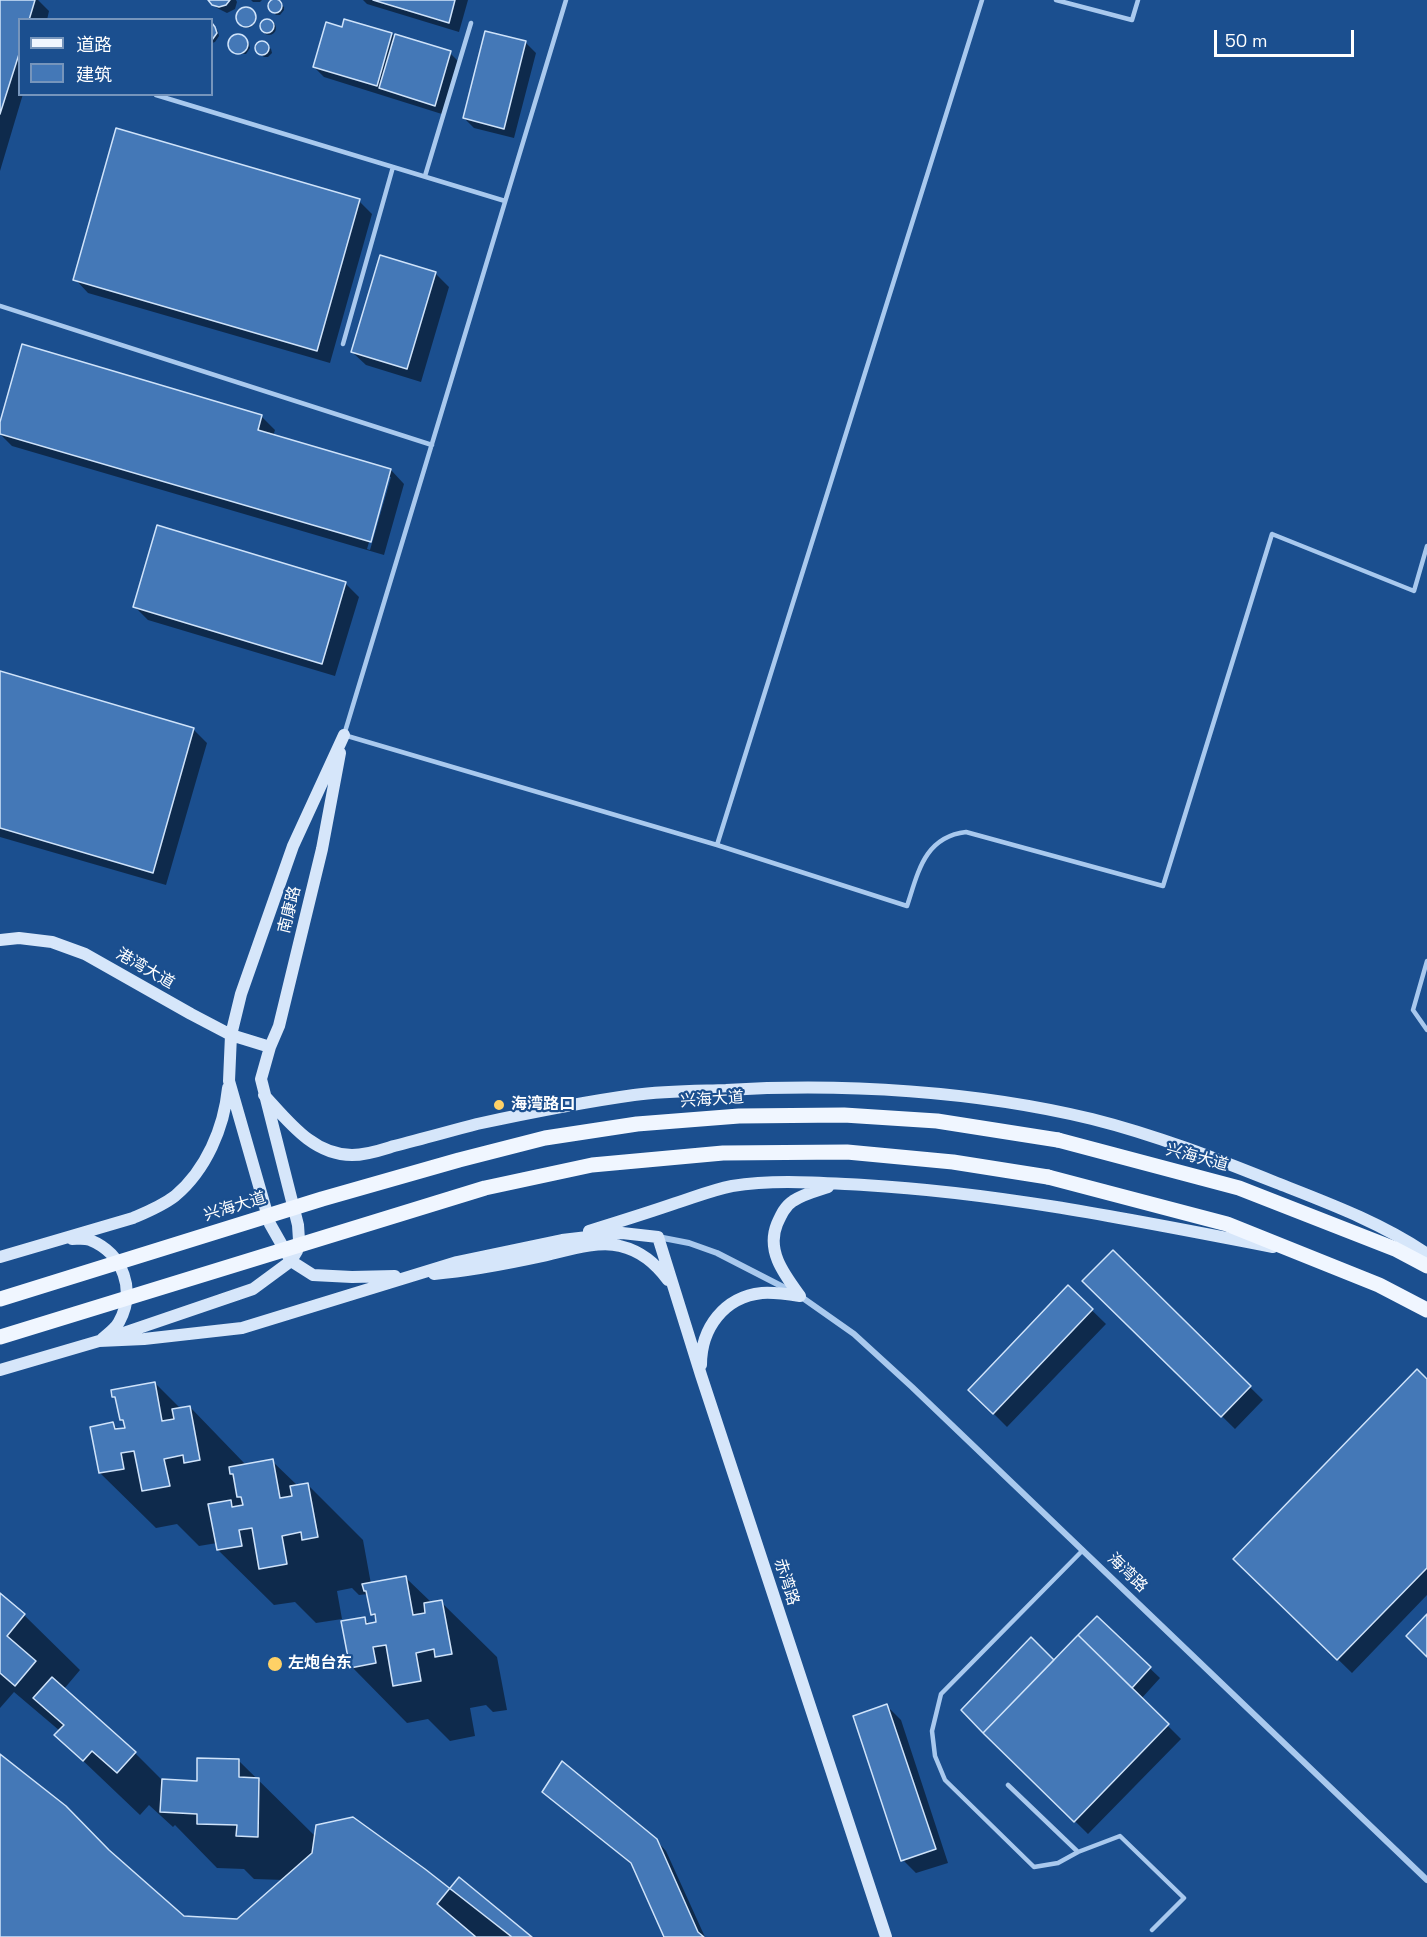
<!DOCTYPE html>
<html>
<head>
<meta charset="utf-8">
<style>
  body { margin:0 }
  #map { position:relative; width:1427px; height:1937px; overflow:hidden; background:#1b4f8f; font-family:"Space Grotesk","Noto Sans SC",sans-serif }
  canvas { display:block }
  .legend { position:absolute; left:18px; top:18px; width:195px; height:78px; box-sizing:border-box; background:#1b4f8f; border:2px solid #7695bc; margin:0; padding:8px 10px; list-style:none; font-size:18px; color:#fff }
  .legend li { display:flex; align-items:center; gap:12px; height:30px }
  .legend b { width:30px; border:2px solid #7695bc }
  .scale { position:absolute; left:1214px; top:30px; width:140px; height:27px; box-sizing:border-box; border:3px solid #fff; border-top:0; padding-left:8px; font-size:18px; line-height:21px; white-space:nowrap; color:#fff; -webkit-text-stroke:4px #1b4f8f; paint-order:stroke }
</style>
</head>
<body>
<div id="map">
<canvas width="1427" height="1937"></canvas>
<ul class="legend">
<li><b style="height:8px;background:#f0f6ff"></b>道路</li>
<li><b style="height:16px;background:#4478b7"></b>建筑</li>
</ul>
<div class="scale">50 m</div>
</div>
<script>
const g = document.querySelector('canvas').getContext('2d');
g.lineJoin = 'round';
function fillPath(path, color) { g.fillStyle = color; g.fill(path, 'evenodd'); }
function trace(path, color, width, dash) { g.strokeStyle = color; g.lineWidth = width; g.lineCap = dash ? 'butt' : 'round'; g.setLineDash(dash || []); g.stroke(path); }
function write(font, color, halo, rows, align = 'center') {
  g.font = font + ' "Space Grotesk","Noto Sans SC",sans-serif'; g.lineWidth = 4.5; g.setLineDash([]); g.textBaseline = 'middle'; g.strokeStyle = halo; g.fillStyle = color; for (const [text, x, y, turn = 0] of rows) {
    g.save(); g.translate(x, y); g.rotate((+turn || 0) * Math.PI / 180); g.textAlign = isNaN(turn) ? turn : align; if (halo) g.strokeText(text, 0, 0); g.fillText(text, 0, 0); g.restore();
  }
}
fillPath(new Path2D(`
  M 0,0 L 38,0 L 49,11 L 47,20 L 20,20 L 20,94 L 23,94 L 0,171 Z
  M 210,0 L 236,0 L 237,2 L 235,9 L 227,13 L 217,8 Z
  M 251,0 L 262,0 L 260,2 L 253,2 Z
  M 276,0 L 284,7 L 284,10 L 280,15 L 276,15 L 270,8 L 271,1 Z
  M 363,0 L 468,0 L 459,32 L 367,4 Z
  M238 19a9 9 0 1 1 18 0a9 9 0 1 1-18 0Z
  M262 28a7 7 0 1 1 14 0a7 7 0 1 1-14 0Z
  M 212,26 L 218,31 L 219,36 L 215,42 L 212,43 Z
  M 343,29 L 392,34 L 395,38 L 450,53 L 460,63 L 445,115 L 324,77 L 314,67 Z
  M 238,36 L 249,43 L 250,48 L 246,54 L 238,54 L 231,47 L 230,42 L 233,37 Z
  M 263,42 L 271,49 L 272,53 L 268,57 L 264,57 L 257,51 L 257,45 Z
  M 526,43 L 536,53 L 514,138 L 474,128 L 464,118 Z
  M 359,201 L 372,214 L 330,363 L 88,293 L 75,279 Z
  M 435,273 L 449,287 L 421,382 L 366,365 L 352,352 Z
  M 261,416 L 275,430 L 273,436 L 391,470 L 404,484 L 384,555 L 12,446 L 0,434 L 0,427 ZM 388,477 L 391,477 L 370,550 L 367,549 Z
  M 345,583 L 359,597 L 335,676 L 148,620 L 134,606 Z
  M 0,672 L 193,729 L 207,743 L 166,885 L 0,837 Z
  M 1113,1252 L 1263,1400 L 1235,1429 L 1084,1281 Z
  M 1068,1287 L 1106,1324 L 1007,1427 L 970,1390 Z
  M 1427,1381 L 1427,1595 L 1352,1673 L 1235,1559 Z
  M 155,1383 L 181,1409 L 190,1407 L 246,1465 L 272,1461 L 298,1486 L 308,1485 L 363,1540 L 371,1584 L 406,1578 L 432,1603 L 441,1602 L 497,1657 L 507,1710 L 493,1712 L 486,1705 L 470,1708 L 475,1736 L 450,1741 L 428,1719 L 407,1723 L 352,1667 L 364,1618 L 370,1625 L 378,1623 L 377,1619 L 372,1614 L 368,1594 L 359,1595 L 352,1588 L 337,1591 L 342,1619 L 316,1623 L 295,1602 L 274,1605 L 218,1550 L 217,1543 L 199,1546 L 177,1524 L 156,1528 L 100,1473 L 113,1424 L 119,1430 L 126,1429 L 126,1424 L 121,1420 L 117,1400 L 114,1396 Z
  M 0,1595 L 24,1615 L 80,1670 L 64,1689 L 135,1753 L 163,1781 L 198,1782 L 239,1761 L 316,1837 L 450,1890 L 530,1937 L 0,1937 L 0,1756 L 183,1917 L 238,1920 L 284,1880 L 254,1879 L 244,1869 L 217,1868 L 175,1825 L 173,1827 L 149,1805 L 140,1815 L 56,1735 L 60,1731 L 14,1692 L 0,1708 Z
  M 1097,1618 L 1160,1678 L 1141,1699 L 1181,1739 L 1088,1834 L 999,1746 L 1054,1662 Z
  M 887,1706 L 901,1720 L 948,1863 L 916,1873 L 903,1860 Z
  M 544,1792 L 656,1840 L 666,1851 L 705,1937 L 665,1937 L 634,1866 Z`), '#0007');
const building = new Path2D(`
  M268 6a7 7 0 1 1 14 0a7 7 0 1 1-14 0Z
  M 0,0 L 35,0 L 29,20 L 20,20 L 20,51 L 0,114 Z
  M 208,0 L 230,0 L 226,5 L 219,7 L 212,5 Z
  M 373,0 L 455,0 L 449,23 Z
  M236 17a10 10 0 1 1 20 0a10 10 0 1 1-20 0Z
  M260 26a7 7 0 1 1 14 0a7 7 0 1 1-14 0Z
  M 344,19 L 392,33 L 377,86 L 313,67 L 326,22 L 342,27 Z
  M 212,23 L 215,27 L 217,33 L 212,40 Z
  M 485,31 L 526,41 L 504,129 L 463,118 Z
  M 395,34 L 451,51 L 435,106 L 379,88 Z
  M228 44a10 10 0 1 1 20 0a10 10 0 1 1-20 0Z
  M255 48a7 7 0 1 1 14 0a7 7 0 1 1-14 0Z
  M 116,128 L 360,199 L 317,351 L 73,280 Z
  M 380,255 L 436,272 L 407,369 L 351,352 Z
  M 22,344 L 262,415 L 258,430 L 391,469 L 371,542 L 0,434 L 0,422 Z
  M 157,525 L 346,582 L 322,664 L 133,607 Z
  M 0,671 L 194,728 L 153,873 L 0,828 Z
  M 1113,1250 L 1251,1386 L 1221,1417 L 1082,1281 Z
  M 1068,1285 L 1093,1309 L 993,1414 L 968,1390 Z
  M 1417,1369 L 1427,1379 L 1427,1568 L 1337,1660 L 1233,1559 Z
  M 155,1382 L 162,1421 L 174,1419 L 172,1409 L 190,1406 L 200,1460 L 184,1463 L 183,1455 L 164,1459 L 170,1486 L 142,1491 L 134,1451 L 121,1453 L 124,1469 L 99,1473 L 90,1427 L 113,1422 L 115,1429 L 125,1428 L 123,1420 L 120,1420 L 115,1397 L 112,1397 L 111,1390 Z
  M 273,1459 L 280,1498 L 292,1496 L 290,1486 L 308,1483 L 318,1537 L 302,1540 L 301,1532 L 282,1536 L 287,1564 L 259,1569 L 252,1528 L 239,1530 L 242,1546 L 217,1550 L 208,1504 L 231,1500 L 232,1507 L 243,1505 L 241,1497 L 237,1497 L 233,1474 L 230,1474 L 229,1467 Z
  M 406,1576 L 413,1615 L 425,1613 L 424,1603 L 442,1600 L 452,1654 L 435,1657 L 434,1649 L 416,1653 L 421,1681 L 393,1686 L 386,1645 L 373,1647 L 376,1663 L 350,1668 L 341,1621 L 365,1617 L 366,1624 L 376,1622 L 375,1614 L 371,1615 L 366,1591 L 364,1591 L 362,1584 Z
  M 0,1593 L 25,1614 L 7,1636 L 36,1661 L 15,1686 L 0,1673 Z
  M 1427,1614 L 1427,1657 L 1406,1636 Z
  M 1097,1616 L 1151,1667 L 1132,1688 L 1078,1635 Z
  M 1078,1635 L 1169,1724 L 1074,1822 L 983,1733 Z
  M 1031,1637 L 1054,1660 L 983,1733 L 961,1710 Z
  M 52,1677 L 136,1752 L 117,1773 L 92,1751 L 83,1761 L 54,1735 L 64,1725 L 33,1698 Z
  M 887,1704 L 936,1849 L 901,1861 L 853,1716 Z
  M 0,1754 L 66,1806 L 109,1850 L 184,1916 L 237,1919 L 312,1853 L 316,1825 L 353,1817 L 425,1869 L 512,1937 L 0,1937 Z
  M 197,1758 L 239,1759 L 239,1777 L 259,1778 L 258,1837 L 236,1836 L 237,1825 L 197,1824 L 197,1814 L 160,1812 L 162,1779 L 197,1781 Z
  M 562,1761 L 657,1839 L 698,1932 L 704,1937 L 664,1937 L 631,1863 L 542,1792 Z
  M 459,1877 L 532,1937 L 476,1937 L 437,1904 Z`);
fillPath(building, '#4478b7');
trace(building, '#cfe3fa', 1.5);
trace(new Path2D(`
  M 566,0 L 344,735 L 717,845 L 907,906 C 918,873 924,837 966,832 L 1163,886 L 1272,534 L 1414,591 L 1427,546
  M 1056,0 L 1132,20 L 1138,0
  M 156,95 L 505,201
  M 425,176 L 471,23
  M 0,306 L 432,445
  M 343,344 L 393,167
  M 717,845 L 982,0
  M 1427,961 L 1413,1010 L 1427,1030
  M 1083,1550 L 941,1694 L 932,1731 L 935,1756 L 945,1780 L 1034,1867 L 1058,1863 L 1078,1852 L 1120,1836 L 1184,1898 L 1152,1930
  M 1008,1785 L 1078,1852`), '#a9c9ee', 4.5);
trace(new Path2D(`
  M 658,1237 L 689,1243 L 717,1253 L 791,1291
  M 800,1296 L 854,1334 L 912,1387 L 1427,1880`), '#a9c9ee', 6);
trace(new Path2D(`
  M 344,735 L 293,846 L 241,994 L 231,1035 L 229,1081 L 270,1224 L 291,1261 L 313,1275 L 352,1277 L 395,1276
  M 0,940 L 19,938 L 52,942 L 85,954 L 191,1014 L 231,1035 L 270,1047
  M 264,1095 C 288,1121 313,1155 352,1155 C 367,1155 381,1150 394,1146 C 422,1139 450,1131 477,1124 C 528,1113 584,1102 634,1095 C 664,1091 696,1091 726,1090 C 845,1083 976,1091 1092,1119 C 1156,1135 1217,1159 1277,1183 C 1328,1203 1382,1223 1427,1254
  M 589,1231 C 618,1222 647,1213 676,1203 C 695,1197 712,1190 732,1186 C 775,1179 821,1183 864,1185 C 1002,1193 1138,1221 1273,1247
  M 72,1239 C 78,1239 85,1238 90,1240 C 124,1254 136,1291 119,1322 C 116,1328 108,1334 102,1339
  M 0,1257 L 133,1218 C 147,1212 162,1206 175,1196 C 206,1170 224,1128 228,1088
  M 434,1274 C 471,1271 506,1264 543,1256 C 565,1251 598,1240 620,1246 C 641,1251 655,1263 668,1280
  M 800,1296 C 784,1274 766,1251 777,1224 C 781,1215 785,1206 793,1201 C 803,1194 816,1191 828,1187
  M 115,1336 L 253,1289 L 291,1261 L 297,1251 L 299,1240 L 298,1225 L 261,1079 L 270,1047 L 279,1026 L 322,849 L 340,753
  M 701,1365 C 701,1328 724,1297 762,1293 C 774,1292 787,1294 800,1296
  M 0,1370 L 99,1341 L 144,1339 L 242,1328 L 457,1262 L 562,1240 L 622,1233 L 658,1237 L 701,1375 L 886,1937`), '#d6e6fa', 12);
trace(new Path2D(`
  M 1058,1140 L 1239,1188 L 1395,1249 L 1427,1266
  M 1048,1177 L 1227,1224 L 1379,1285 L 1427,1310`), '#f0f6ff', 15);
trace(new Path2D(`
  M 0,1299 L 322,1199 L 459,1160 L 545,1138 L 637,1124 L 739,1116 L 844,1115 L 937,1121 L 1058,1140
  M 0,1337 L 485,1188 L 592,1165 L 723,1153 L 847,1152 L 953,1162 L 1048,1177`), '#f0f6ff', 15);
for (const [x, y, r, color] of [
  [499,1105,6,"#ffd166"],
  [275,1664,8,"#ffd166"]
]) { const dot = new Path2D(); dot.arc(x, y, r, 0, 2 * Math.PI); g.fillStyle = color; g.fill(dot); trace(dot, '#1b4f8f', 2); }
write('16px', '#fff', '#1b4f8f', [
  ["南康路",290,910,-76],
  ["港湾大道",145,969,30],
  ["兴海大道",712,1100,-4],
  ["兴海大道",1197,1158,15],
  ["兴海大道",235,1207,-17],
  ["海湾路",1127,1573,44],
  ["赤湾路",786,1582,72]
]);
write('bold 16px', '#fff', '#1b4f8f', [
  ["海湾路口",511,1105],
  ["左炮台东",288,1664]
], 'left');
</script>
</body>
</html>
